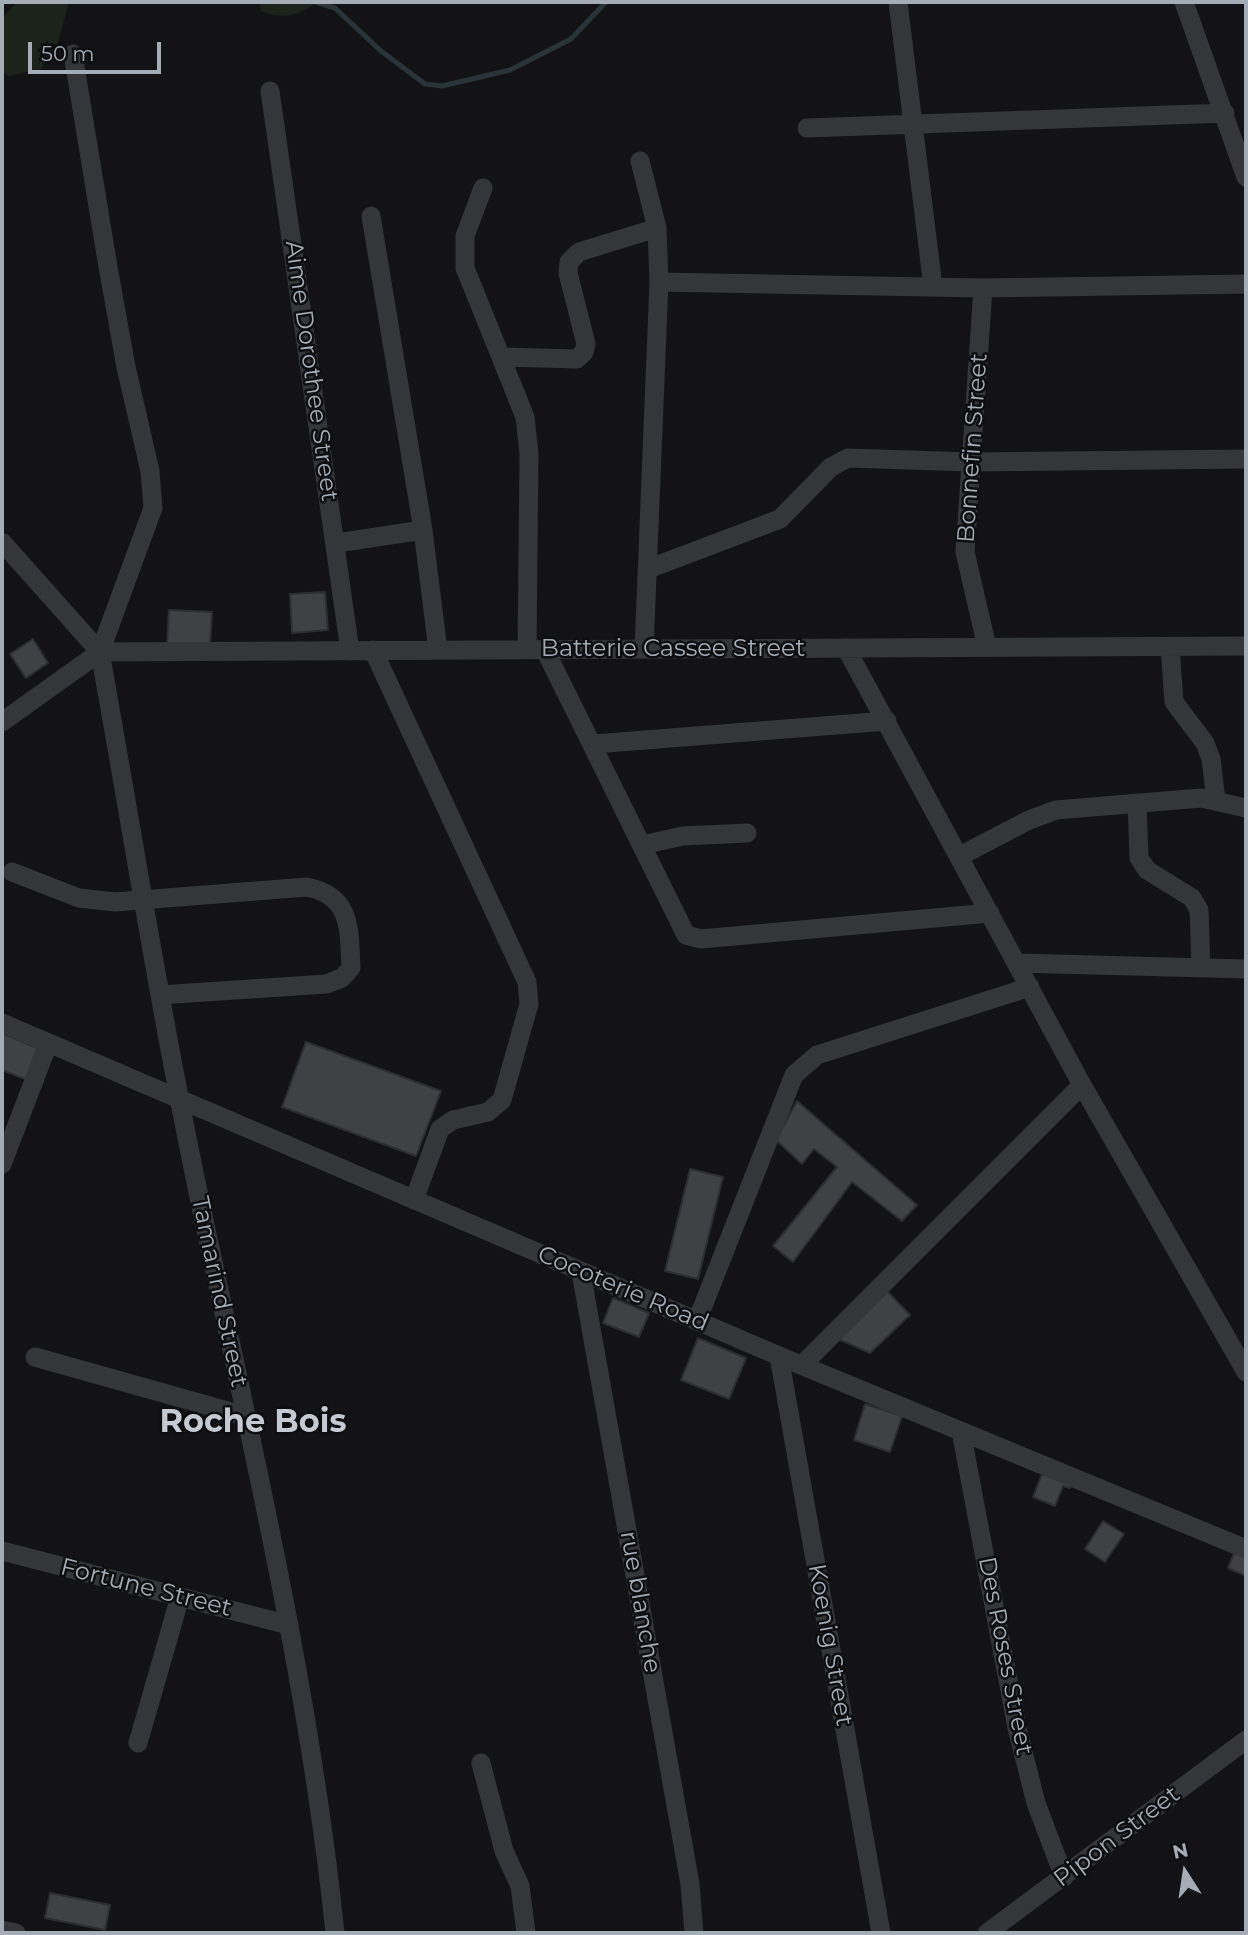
<!DOCTYPE html>
<html>
<head>
<meta charset="utf-8">
<style>
  body { margin:0 }
  #map { position:relative; width:1248px; height:1935px; overflow:hidden; background:#131315; font-family:Montserrat,sans-serif }
  canvas { display:block }
  .frame { position:absolute; inset:0; border:4px solid #a4acb6; pointer-events:none }
  .north { position:absolute; left:1150px; top:1837px; width:70px; height:70px; -webkit-text-stroke:5px #0e0e10; paint-order:stroke; rotate:348deg; font-size:19px; font-weight:700; line-height:28px; text-align:center; color:#a4acb6 }
  .north::after { content:''; display:block; margin:auto; width:24px; height:32px; background:#a4acb6; clip-path:polygon(50% 0,100% 100%,50% 72%,0 100%) }
  .scale { position:absolute; left:28px; top:42px; width:133px; height:32px; box-sizing:border-box; border:4px solid #a4acb6; border-top:0; padding-left:9px; font-size:21px; line-height:24px; white-space:nowrap; color:#a4acb6; -webkit-text-stroke:5px #0e0e10; paint-order:stroke }
</style>
</head>
<body>
<div id="map">
<canvas width="1248" height="1935"></canvas>
<div class="frame"></div>
<div class="north">N</div>
<div class="scale">50 m</div>
</div>
<script>
const g = document.querySelector('canvas').getContext('2d');
g.lineJoin = 'round';
function fillPath(path, color) { g.fillStyle = color; g.fill(path, 'evenodd'); }
function trace(path, color, width, dash) { g.strokeStyle = color; g.lineWidth = width; g.lineCap = dash ? 'butt' : 'round'; g.setLineDash(dash || []); g.stroke(path); }
function write(font, color, halo, rows, align = 'center') {
  g.font = font + ' Montserrat,sans-serif'; g.lineWidth = 5; g.setLineDash([]); g.textBaseline = 'middle'; g.strokeStyle = halo; g.fillStyle = color; for (const [text, x, y, turn = 0] of rows) {
    g.save(); g.translate(x, y); g.rotate((+turn || 0) * Math.PI / 180); g.textAlign = isNaN(turn) ? turn : align; if (halo) g.strokeText(text, 0, 0); g.fillText(text, 0, 0); g.restore();
  }
}
fillPath(new Path2D(`
  M 17,2 L 69,2 L 58,42 L 41,69 L 9,76 L 2,72 L 2,18 Z
  M 259,2 L 317,2 C 301,16 281,20 261,11 Z`), '#1b231b');
trace(new Path2D(`
  M 315,2 L 335,8 L 381,51 L 425,84 L 442,86 L 510,70 L 571,39 L 606,2`), '#293439', 5);
const building = new Path2D(`
  M 325,592 L 328,630 L 292,633 L 290,594 Z
  M 169,610 L 212,612 L 210,646 L 167,644 Z
  M 33,639 L 48,663 L 26,678 L 10,654 Z
  M 2,1033 L 42,1050 L 30,1081 L 2,1070 Z
  M 306,1042 L 441,1091 L 416,1156 L 282,1107 Z
  M 797,1101 L 917,1205 L 902,1221 L 852,1182 L 793,1262 L 773,1246 L 837,1167 L 814,1149 L 802,1164 L 776,1140 Z
  M 690,1169 L 723,1177 L 698,1279 L 665,1271 Z
  M 886,1290 L 910,1315 L 870,1353 L 836,1338 Z
  M 613,1298 L 649,1313 L 639,1337 L 603,1323 Z
  M 698,1338 L 746,1358 L 729,1399 L 681,1380 Z
  M 865,1404 L 902,1416 L 890,1452 L 854,1440 Z
  M 1044,1469 L 1073,1481 L 1070,1488 L 1063,1486 L 1055,1506 L 1033,1497 Z
  M 1103,1521 L 1124,1534 L 1105,1562 L 1085,1549 Z
  M 1235,1551 L 1246,1556 L 1246,1576 L 1228,1568 Z
  M 50,1893 L 110,1905 L 105,1930 L 45,1918 Z`);
fillPath(building, '#3f4145');
trace(building, '#2d2e31', 2);
trace(new Path2D(`
  M 898,2 L 933,287
  M 1184,2 L 1246,177
  M 73,54 L 107,261 L 126,367 L 150,471 L 153,508 L 100,652
  M 270,91 L 350,651
  M 807,128 L 1225,113
  M 640,161 L 657,228 L 659,282 L 644,649
  M 483,188 L 465,236 L 465,268 L 525,417 L 529,454 L 527,650
  M 659,282 L 983,288 L 1246,284
  M 983,288 L 965,552 L 987,647
  M 502,357 L 577,359 L 584,352 L 586,344 L 568,273 L 569,262 L 579,252 L 657,228
  M 423,530 L 438,650
  M 2,542 L 100,652
  M 337,543 L 423,530 L 371,216
  M 648,569 L 780,519 L 831,467 L 848,458 L 972,462 L 1246,459
  M 1170,647 L 1174,702 L 1205,743 L 1211,759 L 1216,800
  M 846,648 L 1082,1085 L 1246,1372
  M 373,650 L 527,982 L 529,1004 L 502,1100 L 488,1112 L 453,1120 L 440,1129 L 414,1200
  M 545,650 L 686,935 L 701,939 L 990,913
  M 100,652 C 132,830 160,1009 197,1187 C 249,1434 309,1681 335,1933
  M 100,652 L 1246,646
  M 2,722 L 100,652
  M 594,744 L 887,721
  M 1137,803 L 1139,858 L 1147,870 L 1192,898 L 1199,910 L 1201,967
  M 642,845 L 683,836 L 747,833
  M 960,856 L 1029,820 L 1056,810 L 1201,798 L 1246,808
  M 12,872 L 79,898 L 115,902 L 307,887 C 352,896 349,929 351,968 L 342,978 L 326,984 L 160,995
  M 1017,963 L 1246,969
  M 2,1023 L 779,1356 L 1246,1549
  M 2,1164 L 48,1044
  M 581,1272 L 690,1884 L 694,1933
  M 697,1321 L 794,1075 L 817,1055 L 1030,987
  M 779,1356 L 881,1933
  M 35,1357 L 245,1416
  M 802,1365 L 1082,1085
  M 961,1431 L 1017,1728 L 1036,1803 L 1064,1877
  M 2,1551 L 289,1625
  M 138,1743 L 180,1597
  M 481,1763 L 504,1851 L 520,1886 L 526,1933
  M 2,1930 L 16,1933
  M 987,1933 L 1246,1740`), '#34363a', 19);
write('24px', '#a4acb6', '#0e0e10', [
  ["Aime Dorothee Street",311,371,82],
  ["Bonnefin Street",973,448,-86],
  ["Batterie Cassee Street",673,649],
  ["Cocoterie Road",623,1289,23],
  ["Tamarind Street",219,1292,78],
  ["Fortune Street",146,1588,14],
  ["rue blanche",640,1602,80],
  ["Koenig Street",830,1645,80],
  ["Des Roses Street",1005,1656,79],
  ["Pipon Street",1117,1837,-37]
]);
write('bold 32px', '#c5cad2', '#0e0e10', [
  ["Roche Bois",253,1423]
]);
</script>
</body>
</html>
